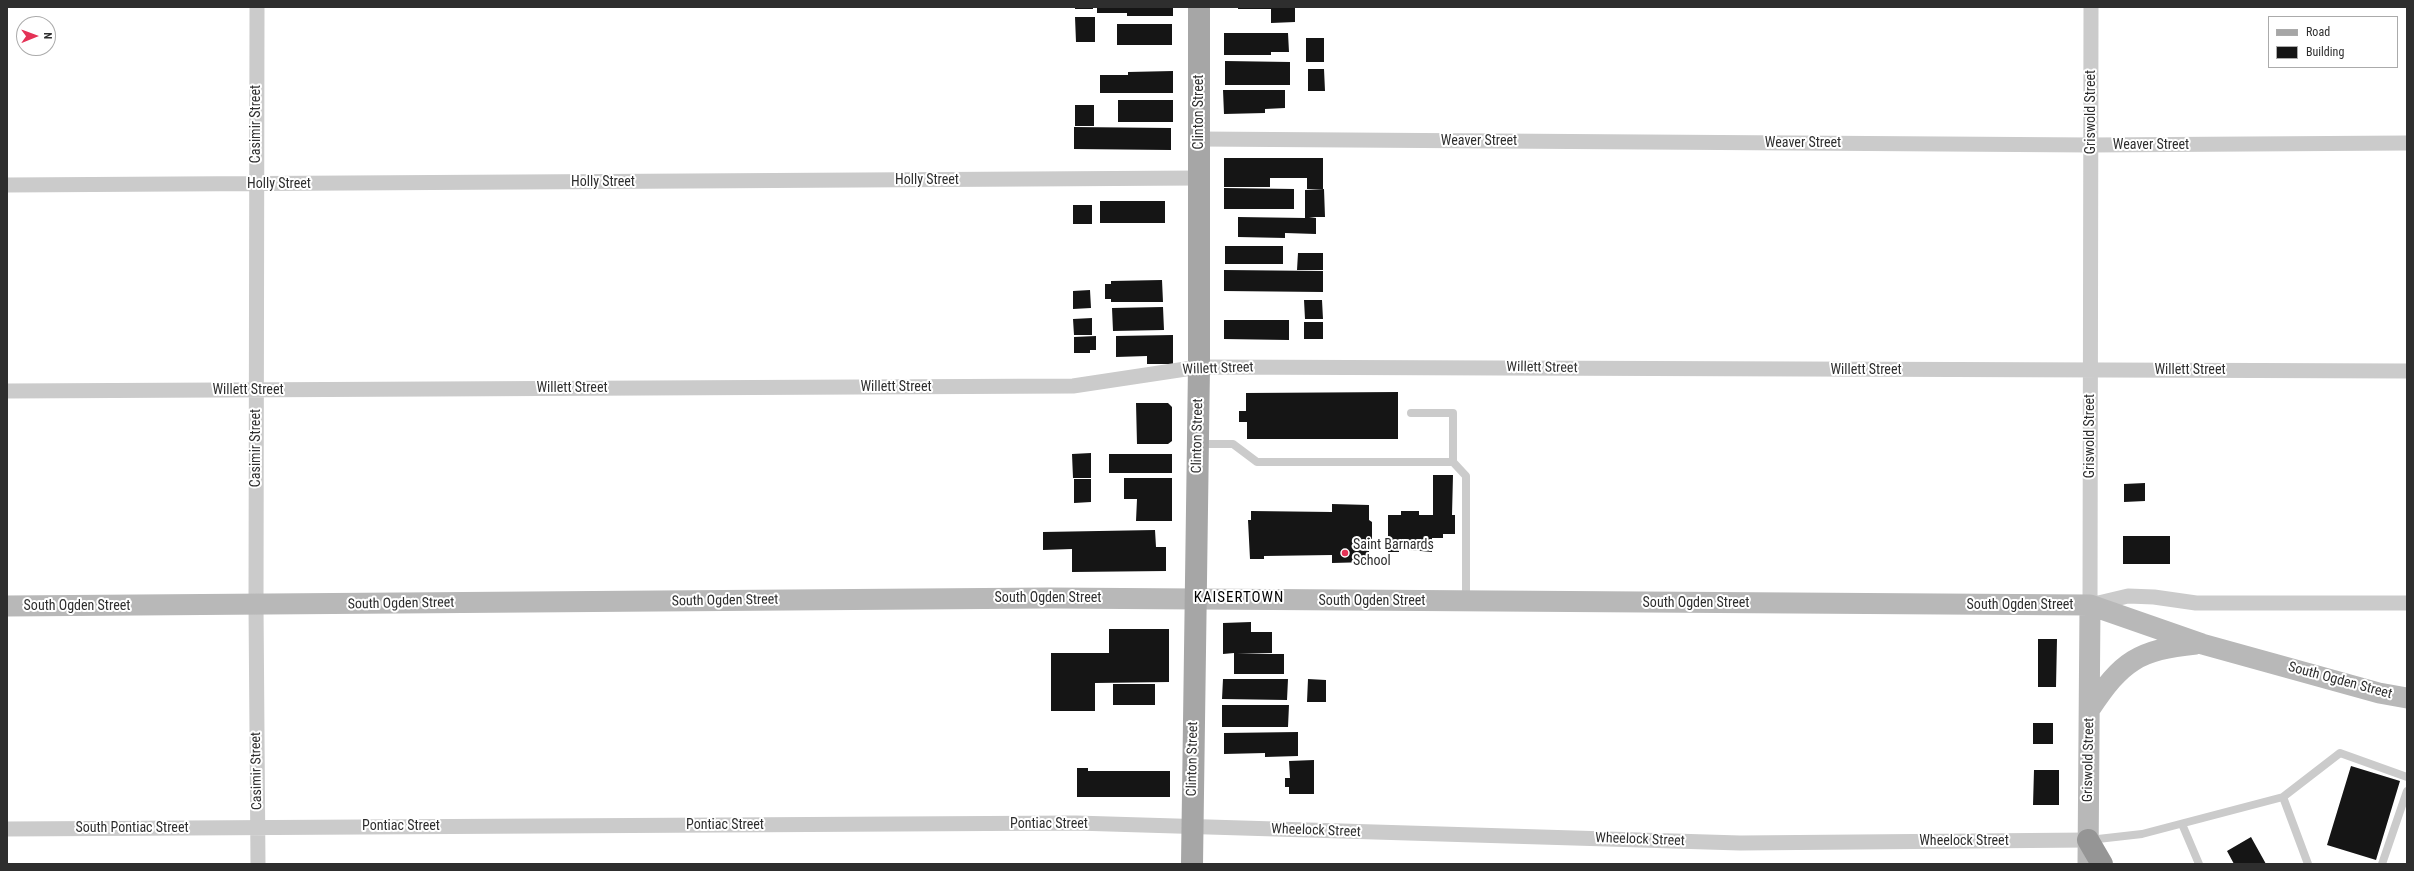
<!DOCTYPE html>
<html>
<head>
<meta charset="utf-8">
<style>
  body { margin:0 }
  #map { position:relative; width:2414px; height:871px; overflow:hidden; background:#fff; font-family:"Roboto Condensed",sans-serif }
  canvas { display:block }
  .frame { position:absolute; inset:0; border:8px solid #2e2e2e; pointer-events:none }
  .legend { position:absolute; left:2268px; top:16px; width:130px; height:52px; box-sizing:border-box; background:#fff; border:1px solid #ababab; margin:0; padding:5px 7px; list-style:none; font-size:12px; color:#2e2e2e }
  .legend li { display:flex; align-items:center; gap:8px; height:20px }
  .legend b { width:20px; border:1px solid #ababab }
  .north { position:absolute; left:16px; top:16px; width:40px; height:40px; box-sizing:border-box; background:#fff; border:1px solid #ababab; border-radius:50%; rotate:89deg; font-size:11px; font-weight:700; line-height:16px; text-align:center; color:#2e2e2e }
  .north::after { content:''; display:block; margin:auto; width:14px; height:18px; background:#e43256; clip-path:polygon(50% 0,100% 100%,50% 72%,0 100%) }
</style>
</head>
<body>
<div id="map">
<canvas width="2414" height="871"></canvas>
<div class="frame"></div>
<ul class="legend">
<li><b style="height:5px;background:#a6a6a6"></b>Road</li>
<li><b style="height:11px;background:#151515"></b>Building</li>
</ul>
<div class="north">N</div>
</div>
<script>
const g = document.querySelector('canvas').getContext('2d');
g.lineJoin = 'round';
function fillPath(path, color) { g.fillStyle = color; g.fill(path, 'evenodd'); }
function trace(path, color, width, dash) { g.strokeStyle = color; g.lineWidth = width; g.lineCap = dash ? 'butt' : 'round'; g.setLineDash(dash || []); g.stroke(path); }
function write(font, color, halo, rows, align = 'center') {
  g.font = font + ' "Roboto Condensed",sans-serif'; g.lineWidth = 4; g.setLineDash([]); g.textBaseline = 'middle'; g.strokeStyle = halo; g.fillStyle = color; for (const [text, x, y, turn = 0] of rows) {
    g.save(); g.translate(x, y); g.rotate((+turn || 0) * Math.PI / 180); g.textAlign = isNaN(turn) ? turn : align; if (halo) g.strokeText(text, 0, 0); g.fillText(text, 0, 0); g.restore();
  }
}
fillPath(new Path2D(`
  M 1075,7 L 1093,7 L 1093,9 L 1075,9 Z
  M 1097,7 L 1173,7 L 1173,16 L 1127,16 L 1127,13 L 1097,13 Z
  M 1238,7 L 1295,7 L 1295,22 L 1271,23 L 1271,9 L 1238,9 Z
  M 1075,17 L 1095,17 L 1095,42 L 1076,42 Z
  M 1117,24 L 1172,24 L 1172,45 L 1117,45 Z
  M 1224,33 L 1288,33 L 1289,52 L 1271,52 L 1271,55 L 1224,55 Z
  M 1306,38 L 1324,38 L 1324,62 L 1306,62 Z
  M 1225,61 L 1290,62 L 1290,85 L 1225,85 Z
  M 1308,69 L 1324,69 L 1325,91 L 1308,91 Z
  M 1173,71 L 1173,93 L 1100,93 L 1100,75 L 1128,75 L 1128,72 Z
  M 1223,90 L 1285,90 L 1285,108 L 1265,109 L 1265,113 L 1224,114 Z
  M 1118,100 L 1173,100 L 1173,122 L 1118,122 Z
  M 1075,105 L 1094,105 L 1094,126 L 1075,126 Z
  M 1074,127 L 1171,128 L 1171,150 L 1074,149 Z
  M 1224,158 L 1323,158 L 1323,189 L 1307,189 L 1307,178 L 1270,178 L 1270,187 L 1224,187 Z
  M 1224,188 L 1294,189 L 1294,209 L 1224,209 Z
  M 1324,189 L 1325,217 L 1309,217 L 1316,218 L 1316,234 L 1285,233 L 1285,238 L 1238,237 L 1238,217 L 1305,218 L 1305,190 Z
  M 1100,201 L 1165,201 L 1165,223 L 1100,223 Z
  M 1073,205 L 1092,205 L 1092,224 L 1073,224 Z
  M 1225,246 L 1283,246 L 1283,264 L 1225,264 Z
  M 1298,253 L 1323,253 L 1323,270 L 1297,270 Z
  M 1224,270 L 1323,271 L 1323,292 L 1224,291 Z
  M 1162,280 L 1163,302 L 1111,302 L 1111,299 L 1105,299 L 1105,284 L 1111,284 L 1111,281 Z
  M 1090,290 L 1091,308 L 1073,309 L 1073,291 Z
  M 1304,300 L 1322,300 L 1323,319 L 1305,319 Z
  M 1163,307 L 1164,330 L 1113,331 L 1112,308 Z
  M 1092,318 L 1092,335 L 1074,335 L 1073,319 Z
  M 1224,320 L 1289,320 L 1289,340 L 1224,339 Z
  M 1304,322 L 1323,322 L 1323,339 L 1304,339 Z
  M 1173,335 L 1173,364 L 1147,364 L 1147,356 L 1116,357 L 1116,336 Z
  M 1096,336 L 1096,350 L 1090,350 L 1090,353 L 1074,353 L 1074,337 Z
  M 1398,392 L 1398,439 L 1247,439 L 1247,422 L 1239,422 L 1239,411 L 1246,411 L 1246,393 Z
  M 1136,403 L 1168,403 L 1172,407 L 1172,441 L 1168,444 L 1137,444 Z
  M 1091,453 L 1091,478 L 1073,478 L 1072,454 Z
  M 1109,454 L 1172,454 L 1172,473 L 1109,473 Z
  M 1433,475 L 1453,475 L 1452,515 L 1455,515 L 1455,534 L 1443,534 L 1443,538 L 1432,538 L 1432,552 L 1399,549 L 1399,552 L 1388,552 L 1388,515 L 1401,515 L 1401,511 L 1419,511 L 1419,515 L 1433,515 Z
  M 1124,478 L 1172,478 L 1172,521 L 1136,521 L 1137,499 L 1124,499 Z
  M 1074,479 L 1091,479 L 1091,502 L 1074,503 Z
  M 2145,483 L 2145,501 L 2124,502 L 2124,484 Z
  M 1332,504 L 1369,505 L 1369,520 L 1372,522 L 1372,546 L 1369,549 L 1369,562 L 1332,563 L 1332,555 L 1264,556 L 1264,559 L 1250,559 L 1248,520 L 1251,520 L 1251,511 L 1332,512 Z
  M 1155,530 L 1156,547 L 1166,547 L 1166,571 L 1072,572 L 1072,549 L 1043,550 L 1043,532 Z
  M 2123,536 L 2170,536 L 2170,564 L 2123,564 Z
  M 1251,622 L 1251,632 L 1272,632 L 1272,653 L 1237,654 L 1284,654 L 1284,674 L 1234,674 L 1234,653 L 1223,654 L 1223,623 Z
  M 1109,629 L 1169,629 L 1169,682 L 1095,683 L 1095,711 L 1051,711 L 1051,653 L 1109,653 Z
  M 2038,639 L 2057,639 L 2056,687 L 2038,687 Z
  M 1223,679 L 1288,679 L 1287,700 L 1222,699 Z
  M 1308,679 L 1326,680 L 1326,702 L 1307,702 Z
  M 1113,684 L 1155,684 L 1155,705 L 1113,705 Z
  M 1222,705 L 1289,705 L 1288,727 L 1222,727 Z
  M 2033,723 L 2053,723 L 2053,744 L 2033,744 Z
  M 1298,732 L 1298,756 L 1265,757 L 1265,753 L 1224,754 L 1224,733 Z
  M 1314,760 L 1314,794 L 1289,794 L 1289,787 L 1285,787 L 1285,778 L 1290,778 L 1289,761 Z
  M 2351,766 L 2400,781 L 2376,860 L 2327,845 Z
  M 1077,768 L 1088,768 L 1088,771 L 1170,771 L 1170,797 L 1077,797 Z
  M 2034,770 L 2059,770 L 2059,805 L 2033,805 Z
  M 2251,837 L 2266,864 L 2234,864 L 2227,851 Z`), '#151515');
trace(new Path2D(`
  M 1411,413 L 1453,413 L 1453,462
  M 1199,444 L 1233,444 L 1257,462 L 1453,462 L 1466,476 L 1466,601
  M 2283,797 L 2308,864
  M 2182,824 L 2199,864
  M 2089,840 L 2142,834 L 2283,797 L 2340,753 L 2407,777
  M 2382,864 L 2407,791`), '#cbcbcb', 8);
trace(new Path2D(`
  M 257,7 L 256,605 L 258,864
  M 2091,7 L 2090,605 L 2128,596 L 2154,597 L 2196,603 L 2407,603
  M 1199,139 L 2091,145 L 2407,143
  M 7,185 L 1199,178
  M 7,391 L 1073,386 L 1199,367 L 2407,371
  M 7,829 L 1076,823 L 1740,843 L 2088,840`), '#cbcbcb', 15);
trace(new Path2D(`
  M 7,606 L 1049,598 L 2090,605 L 2202,644 L 2379,693 L 2407,698
  M 2090,709 C 2122,661 2138,650 2196,644
  M 2088,864 L 2090,605`), '#b8b8b8', 21);
trace(new Path2D(`
  M 1192,864 L 1199,367 L 1199,7`), '#a6a6a6', 22);
trace(new Path2D(`
  M 2088,840 L 2102,864`), '#959595', 22);
for (const [x, y, r, color] of [
  [1345,553,4,"#e43256"]
]) { const dot = new Path2D(); dot.arc(x, y, r, 0, 2 * Math.PI); g.fillStyle = color; g.fill(dot); trace(dot, '#fff', 1.5); }
write('14px', '#2e2e2e', '#fff', [
  ["Clinton Street",1199,112,-90],
  ["Griswold Street",2091,112,-90],
  ["Casimir Street",256,124,-90],
  ["Weaver Street",1479,141],
  ["Weaver Street",1803,143],
  ["Weaver Street",2151,145],
  ["Holly Street",927,180],
  ["Holly Street",603,182],
  ["Holly Street",279,184],
  ["Willett Street",1542,368,1],
  ["Willett Street",1218,369,-2],
  ["Willett Street",1866,370],
  ["Willett Street",2190,370],
  ["Willett Street",896,387],
  ["Willett Street",572,388],
  ["Willett Street",248,390],
  ["Clinton Street",1198,436,-89],
  ["Griswold Street",2090,436,-90],
  ["Casimir Street",256,448,-90],
  ["South Ogden Street",1048,598],
  ["South Ogden Street",725,601,-1],
  ["South Ogden Street",1372,601],
  ["South Ogden Street",1696,603],
  ["South Ogden Street",401,604,-1],
  ["South Ogden Street",2020,605],
  ["South Ogden Street",77,606],
  ["South Ogden Street",2340,681,15],
  ["Clinton Street",1193,759,-89],
  ["Griswold Street",2089,760,-89],
  ["Casimir Street",257,771,-91],
  ["Pontiac Street",1049,824],
  ["Pontiac Street",725,825],
  ["Pontiac Street",401,826],
  ["South Pontiac Street",132,828],
  ["Wheelock Street",1316,831,2],
  ["Wheelock Street",1640,840,2],
  ["Wheelock Street",1964,841]
]);
write('14px', '#2e2e2e', '#fff', [
  ["Saint Barnards",1353,545],
  ["School",1353,561]
], 'left');
g.letterSpacing = '1px';
write('15px', '#000', '#fff', [
  ["KAISERTOWN",1239,598]
]);
g.letterSpacing = '0px';
</script>
</body>
</html>
